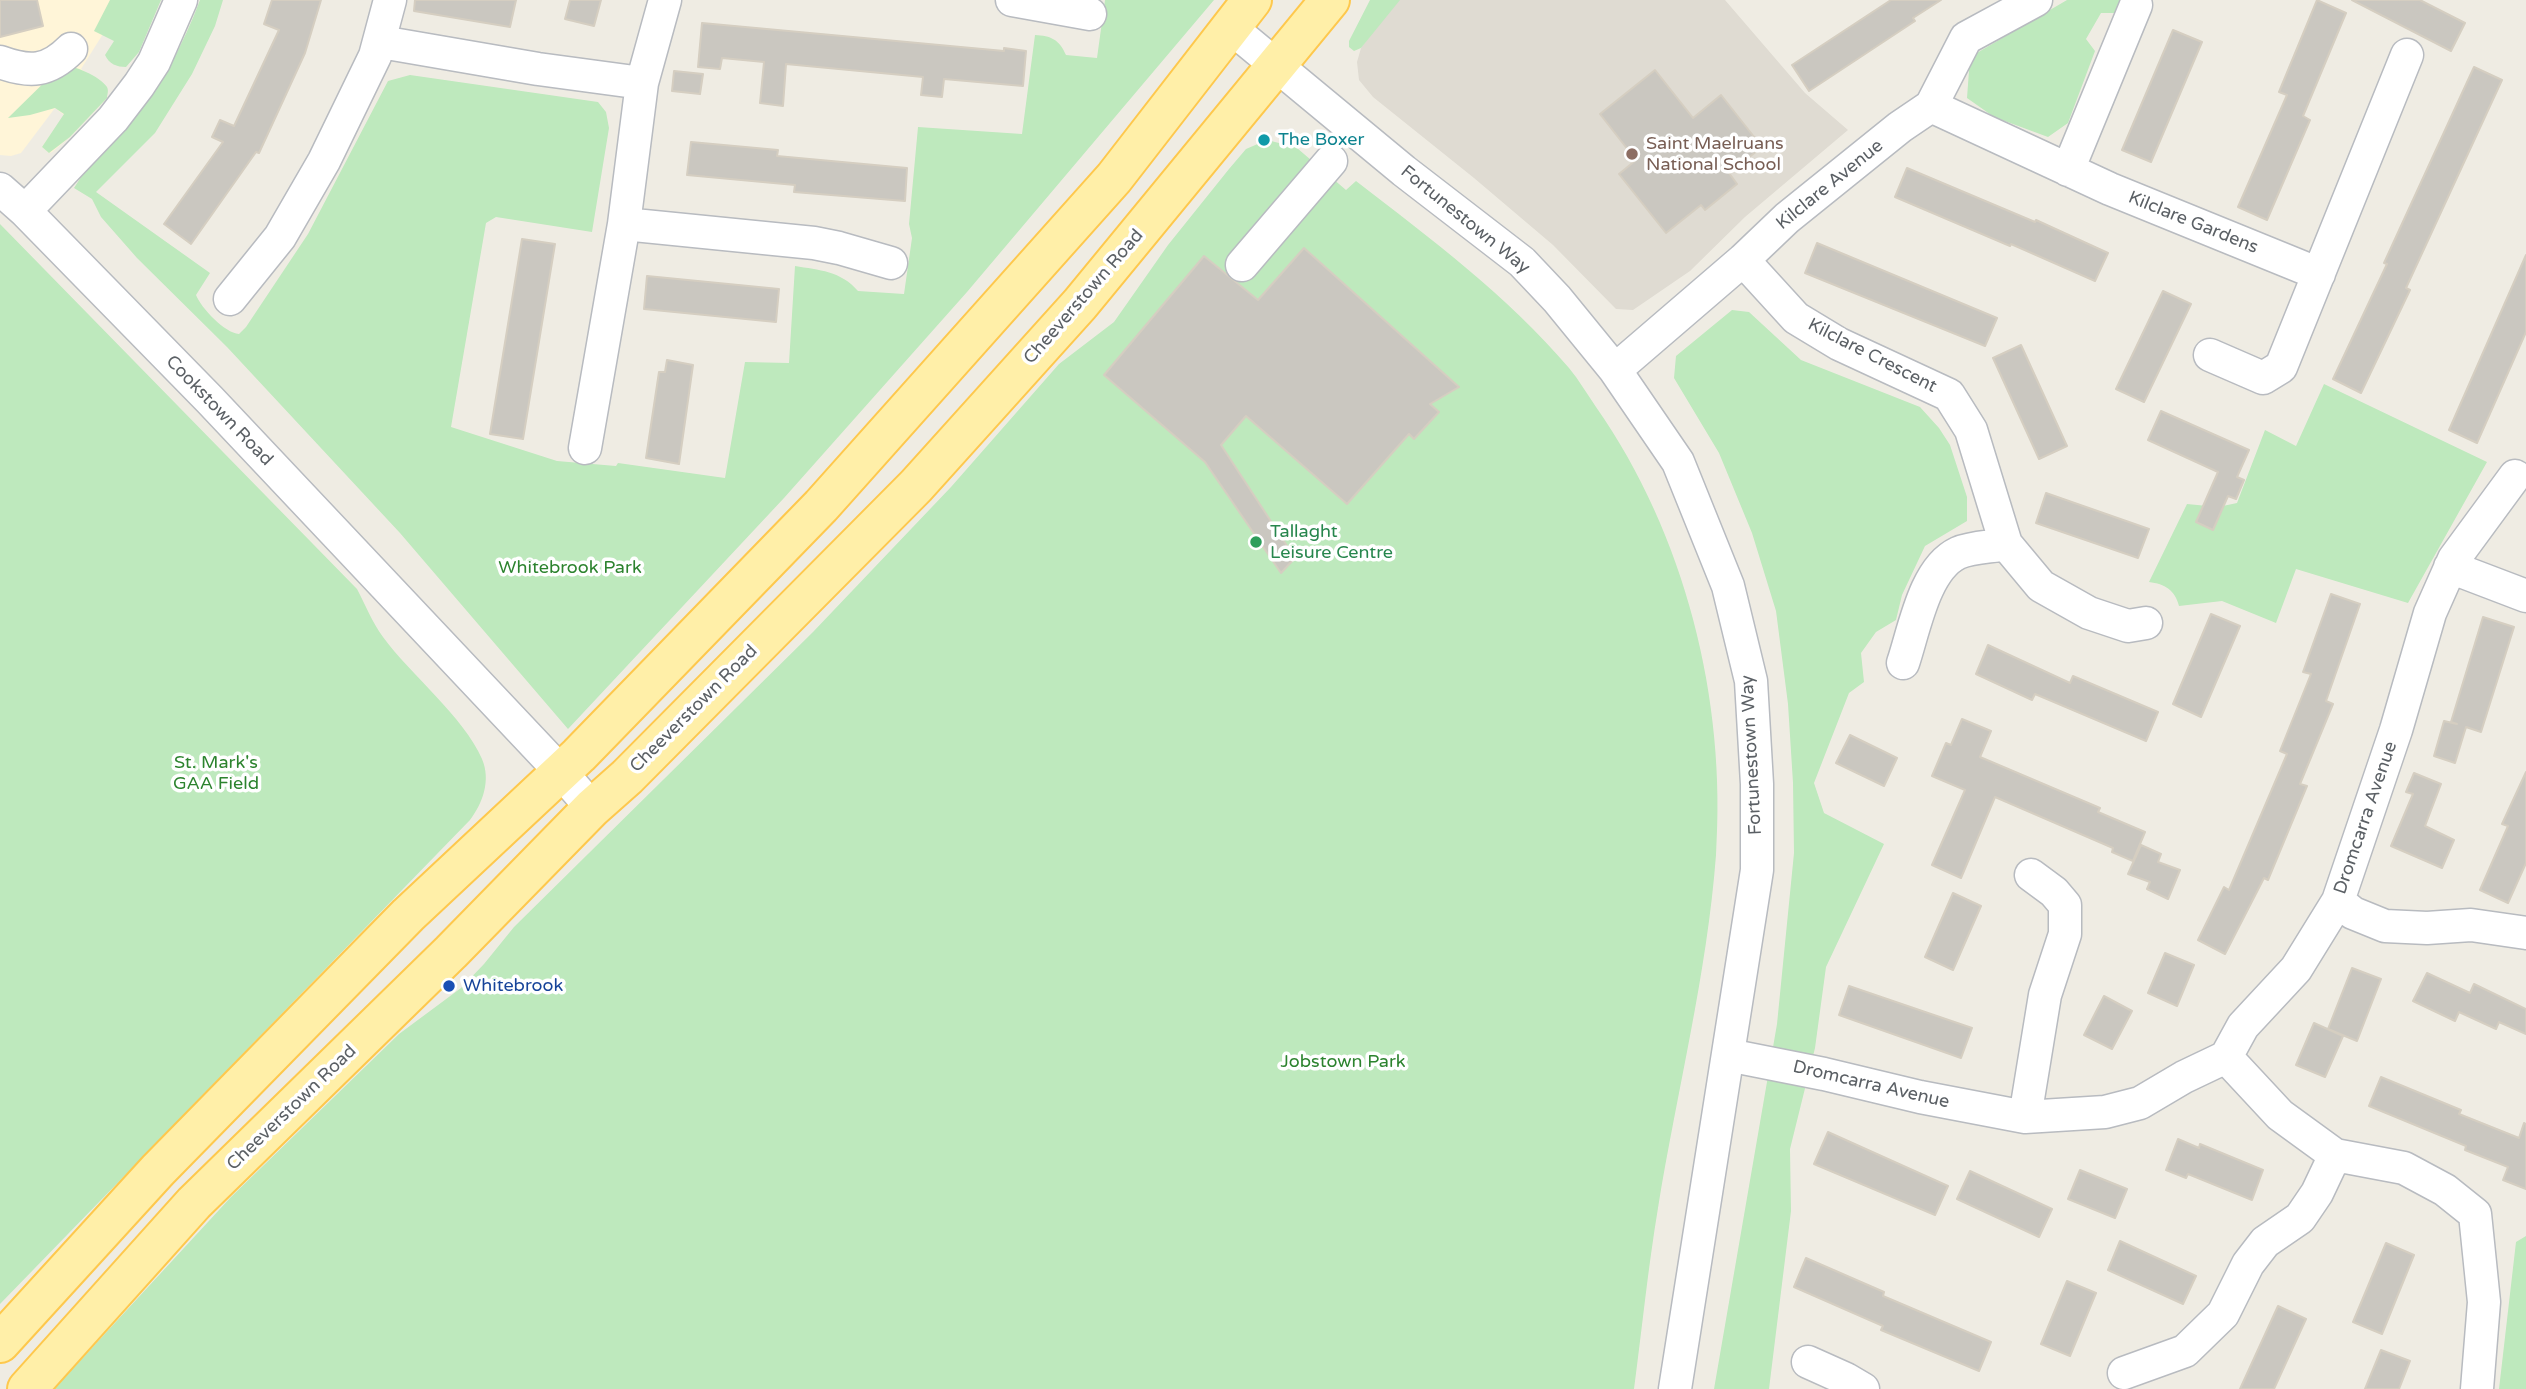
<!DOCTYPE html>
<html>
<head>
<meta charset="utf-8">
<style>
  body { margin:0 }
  canvas { display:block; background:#efece3 }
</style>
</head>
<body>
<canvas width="2526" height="1389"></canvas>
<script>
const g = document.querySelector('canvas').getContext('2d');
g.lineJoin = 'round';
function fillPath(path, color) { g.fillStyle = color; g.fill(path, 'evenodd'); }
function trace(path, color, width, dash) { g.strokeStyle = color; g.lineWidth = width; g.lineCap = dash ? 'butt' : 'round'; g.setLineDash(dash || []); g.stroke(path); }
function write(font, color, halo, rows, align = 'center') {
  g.font = font + ' "Varela Round",sans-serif'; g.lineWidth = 7; g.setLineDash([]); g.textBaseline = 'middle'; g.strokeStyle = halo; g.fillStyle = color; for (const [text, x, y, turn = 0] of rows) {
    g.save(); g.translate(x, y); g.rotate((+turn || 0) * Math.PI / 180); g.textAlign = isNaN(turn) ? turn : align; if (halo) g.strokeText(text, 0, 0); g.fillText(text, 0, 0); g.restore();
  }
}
fillPath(new Path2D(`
  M 0,0 L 122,0 L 118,10 L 81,69 L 107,88 L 107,98 L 70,137 L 52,152 L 49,153 L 42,147 L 64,115 L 55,108 L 21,153 L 11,156 L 0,155 Z`), '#fff5d8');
fillPath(new Path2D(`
  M 1396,0 L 1725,0 L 1805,93 L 1848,130 L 1745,217 L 1690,271 L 1633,310 L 1616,309 L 1553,245 L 1474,178 L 1373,97 L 1359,80 L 1357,62 L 1361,48 Z`), '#dfdbd2');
fillPath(new Path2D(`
  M 110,0 L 161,0 L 139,52 L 126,67 C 117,67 109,64 105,55 L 114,41 L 94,31 Z
  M 200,0 L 223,0 L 215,26 L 192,74 L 155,133 L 96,192 L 210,273 L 196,295 C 201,308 225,333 239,334 L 246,327 L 308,234 L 388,81 L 410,75 L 598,102 L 606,112 L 609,128 L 592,232 L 496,217 L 486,223 L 451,427 L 557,461 L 616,466 L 618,463 L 725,478 L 745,362 L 789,363 L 795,266 C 819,270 841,271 858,291 L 904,294 L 912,238 L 909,224 L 918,127 L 1022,134 L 1035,35 C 1051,36 1059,39 1066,55 L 1097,58 L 1105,0 L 1214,0 L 967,292 L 784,498 L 568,729 L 400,533 L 227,347 L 137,258 L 101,217 L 92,199 L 74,188 C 89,162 112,145 131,122 C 162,85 183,45 200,0 Z
  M 1370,0 L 1400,0 L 1361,48 L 1354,51 L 1349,47 L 1349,41 Z
  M 2067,0 L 2129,0 L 2115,13 L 2101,13 L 2086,39 L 2095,51 L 2068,123 L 2048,137 L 1994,117 L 1967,98 L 1970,57 Z
  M 62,65 C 73,65 100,76 107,87 C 109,91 107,95 107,98 L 70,137 L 49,153 L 42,147 L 64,114 L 55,108 L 30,115 L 8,118 Z
  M 1267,140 L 1287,145 L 1290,142 L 1346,190 L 1356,181 C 1430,238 1508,296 1569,368 C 1579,380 1587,394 1596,407 C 1685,534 1727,700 1716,855 C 1707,974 1677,1091 1658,1208 C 1648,1268 1642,1329 1634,1389 L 54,1389 L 231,1197 L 399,1034 L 461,988 L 484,964 L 514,927 L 813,632 L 951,487 L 1059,364 L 1114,322 L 1168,245 L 1229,169 L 1246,149 Z
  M 0,224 L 357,589 C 365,604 372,622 383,637 C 410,674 464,717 482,759 C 491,780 483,803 470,820 L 0,1304 Z
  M 1732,310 L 1749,312 L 1801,360 L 1920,407 L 1939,428 L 1950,445 L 1967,497 L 1967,521 L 1925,546 L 1902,595 L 1896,620 L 1876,632 L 1861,653 L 1864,682 L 1849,693 L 1814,783 L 1824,813 L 1884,844 L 1826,967 L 1815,1048 L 1790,1149 L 1791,1211 L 1769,1389 L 1714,1389 L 1777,1024 L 1794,853 L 1793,783 L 1788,704 L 1776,611 L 1752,533 L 1719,453 L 1674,378 L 1676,356 Z
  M 2324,384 L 2487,462 L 2408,603 L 2296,569 L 2276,623 L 2222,601 L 2179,606 C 2175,590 2165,584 2149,582 L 2187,504 L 2218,507 L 2237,503 L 2265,430 L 2296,446 Z
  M 2526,1236 L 2526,1389 L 2499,1389 L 2516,1242 Z`), '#bee9bd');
const building = new Path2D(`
  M 0,0 L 37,0 L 43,26 L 0,37 Z
  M 272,0 L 321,0 L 305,53 L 259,153 L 256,152 L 191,244 L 164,224 L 223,142 L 212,137 L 220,120 L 234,126 L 279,30 L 264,24 Z
  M 415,0 L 516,0 L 510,27 L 414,11 Z
  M 570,0 L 601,0 L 594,26 L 565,19 Z
  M 1891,0 L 1941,0 L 1913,18 L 1915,21 L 1809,91 L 1792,65 Z
  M 2317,0 L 2346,13 L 2303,116 L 2310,120 L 2267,220 L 2238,207 L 2287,95 L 2279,92 Z
  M 2352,0 L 2420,0 L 2465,23 L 2451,51 Z
  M 702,23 L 1004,51 L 1004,48 L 1026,51 L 1023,86 L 944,79 L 942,97 L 921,95 L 923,77 L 786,64 L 783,106 L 760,103 L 764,62 L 722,58 L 720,69 L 698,67 Z
  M 2173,30 L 2202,42 L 2151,162 L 2122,150 Z
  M 2474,67 L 2502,80 L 2406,288 L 2410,290 L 2361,393 L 2333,379 L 2387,264 L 2384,263 Z
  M 1655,70 L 1693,118 L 1721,95 L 1762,147 L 1729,173 L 1737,184 L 1705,210 L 1701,205 L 1666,233 L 1619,174 L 1636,160 L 1600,114 Z
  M 674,71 L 703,74 L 700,94 L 672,91 Z
  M 691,142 L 778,150 L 777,156 L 907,168 L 905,201 L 794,192 L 795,185 L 687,175 Z
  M 1907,168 L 2035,222 L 2036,220 L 2108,253 L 2095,281 L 2011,244 L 2010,246 L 1895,197 Z
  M 522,239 L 555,244 L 523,439 L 490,434 Z
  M 1817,243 L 1997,318 L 1985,346 L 1805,273 Z
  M 1304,248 L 1459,387 L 1430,404 L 1439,412 L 1414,439 L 1409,434 L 1347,504 L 1246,416 L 1221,445 L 1295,558 L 1281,573 L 1205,462 L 1104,375 L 1204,256 L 1258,300 Z
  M 2526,255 L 2526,332 L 2477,443 L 2449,430 Z
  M 647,276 L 779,289 L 776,322 L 644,309 Z
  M 2163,291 L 2191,304 L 2144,402 L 2116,389 Z
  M 2021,345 L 2067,446 L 2039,459 L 1993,358 Z
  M 667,360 L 693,365 L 679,464 L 646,458 L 659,372 L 665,372 Z
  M 2161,411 L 2249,450 L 2237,477 L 2244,480 L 2236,499 L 2228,496 L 2213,530 L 2196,522 L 2218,472 L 2148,440 Z
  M 2046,493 L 2149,529 L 2138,558 L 2036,523 Z
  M 2331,594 L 2360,604 L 2326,701 L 2333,704 L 2300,784 L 2307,786 L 2268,880 L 2264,878 L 2225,954 L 2198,940 L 2224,887 L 2229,890 L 2287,754 L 2280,751 L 2311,674 L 2303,672 Z
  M 2211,614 L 2240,626 L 2201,717 L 2173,704 Z
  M 2483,617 L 2514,627 L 2481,732 L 2466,727 L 2455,763 L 2434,756 L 2444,721 L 2457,724 L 2451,722 Z
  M 1988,645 L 2070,683 L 2073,676 L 2158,712 L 2146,741 L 2035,694 L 2032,700 L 1976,674 Z
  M 1962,719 L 1991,731 L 1980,757 L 2100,808 L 2098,812 L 2145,832 L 2133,861 L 2112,852 L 2113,848 L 1995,797 L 1961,878 L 1932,865 L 1965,790 L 1932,776 L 1946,743 L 1951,745 Z
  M 1850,735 L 1897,758 L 1884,786 L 1836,763 Z
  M 2526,772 L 2526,863 L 2508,903 L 2480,890 L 2508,826 L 2502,824 Z
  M 2414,773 L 2441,784 L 2425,826 L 2454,840 L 2442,868 L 2391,846 L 2413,794 L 2406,792 Z
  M 2141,845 L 2161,854 L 2158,862 L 2180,870 L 2168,899 L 2147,889 L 2150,882 L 2128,874 Z
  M 1953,893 L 1981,906 L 1953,970 L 1925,957 Z
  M 2165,953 L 2194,965 L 2177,1006 L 2148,993 Z
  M 2352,968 L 2381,979 L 2357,1041 L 2328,1029 Z
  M 2427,973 L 2470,993 L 2474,984 L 2526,1009 L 2526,1034 L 2499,1022 L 2496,1029 L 2459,1012 L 2455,1021 L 2413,1001 Z
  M 1849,986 L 1972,1028 L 1961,1058 L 1839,1015 Z
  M 2104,996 L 2132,1011 L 2112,1049 L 2084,1035 Z
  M 2314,1023 L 2343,1036 L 2325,1077 L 2296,1065 Z
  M 2381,1077 L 2461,1110 L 2459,1114 L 2519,1138 L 2524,1123 L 2526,1124 L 2526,1189 L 2503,1180 L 2508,1167 L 2465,1150 L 2466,1146 L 2369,1106 Z
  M 1828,1132 L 1948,1186 L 1935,1215 L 1814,1164 Z
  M 2178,1139 L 2199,1148 L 2200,1144 L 2263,1170 L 2252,1200 L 2188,1174 L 2186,1178 L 2166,1170 Z
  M 2080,1170 L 2127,1189 L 2115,1218 L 2068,1199 Z
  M 1970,1171 L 2052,1209 L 2039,1237 L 1957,1199 Z
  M 2120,1241 L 2196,1276 L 2183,1304 L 2108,1270 Z
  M 2386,1243 L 2414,1255 L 2382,1334 L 2353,1322 Z
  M 1806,1258 L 1884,1292 L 1883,1296 L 1991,1342 L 1979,1371 L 1881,1330 L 1883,1326 L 1794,1287 Z
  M 2067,1281 L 2096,1293 L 2070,1356 L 2041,1344 Z
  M 2278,1306 L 2306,1319 L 2274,1389 L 2240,1389 Z
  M 2381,1350 L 2410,1361 L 2399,1389 L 2365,1389 Z`);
fillPath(building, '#cac7c0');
trace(building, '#d5cec1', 2);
const minor = new Path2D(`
  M 1012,0 L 1090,14
  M 1230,27 L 1404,171 L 1522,262 L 1557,299 L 1615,370 L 1678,462 L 1728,586 L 1751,681 L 1757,784 L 1757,870 L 1675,1389
  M 381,42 L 538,69 L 642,83
  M 0,62 C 30,73 48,72 71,49
  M 1931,106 L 2110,189 L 2319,274
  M 2068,170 L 2136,5
  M 0,189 L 25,211 L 210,400 L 561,772 L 592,808
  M 25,211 L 113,119 L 139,85 L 154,62 L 181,0
  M 624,224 L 814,243 L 839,248 L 891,263
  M 1743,260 L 1796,318 L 1839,344 L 1949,395 L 1971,430 L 2006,544 L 2041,586 L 2089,613 L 2128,626 L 2146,623
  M 1242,265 L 1331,161
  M 230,299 L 280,237 L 324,161 L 375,56 L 390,0
  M 2210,355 L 2263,378 L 2281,367 L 2407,55
  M 1615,370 L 1743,260 L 1787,218 L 1900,127 L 1931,106 L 1966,38 L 2036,0
  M 585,448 L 624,224 L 642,83 L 665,0
  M 2450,567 L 2526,596
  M 1903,663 C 1914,631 1924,569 1958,553 C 1972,547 1992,547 2006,544
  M 2338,901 L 2353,913 L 2385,926 L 2427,928 L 2471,925 L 2526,933
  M 1728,1055 L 1824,1074 L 1920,1097 L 2025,1117 L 2105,1112 L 2140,1103 L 2184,1077 L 2226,1057 L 2243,1026 L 2296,969 L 2338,901 L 2396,730 L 2430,613 L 2454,559 L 2515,476
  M 2226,1057 L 2280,1115 L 2335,1155 L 2404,1168 L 2445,1190 L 2475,1214 L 2484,1302 L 2477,1389
  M 2025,1117 L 2045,995 L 2065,934 L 2065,905 L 2054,892 L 2031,875
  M 1808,1362 L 1846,1379 L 1863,1389
  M 2124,1373 L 2185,1351 L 2223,1314 L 2248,1264 L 2265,1242 L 2300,1218 L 2317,1193 L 2335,1155`);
const major = new Path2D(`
  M 0,1343 L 158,1170 L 408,915 L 579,755 L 821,506 L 1114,178 L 1252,0
  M 27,1389 L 194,1203 L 451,952 L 592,808 L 627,777 L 916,486 L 1080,304 L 1330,0`);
trace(minor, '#b8bbc0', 35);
trace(major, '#fec84d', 42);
trace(minor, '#fff', 32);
trace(major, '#ffefa8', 38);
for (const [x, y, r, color] of [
  [1264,140,7,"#0f9aa8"],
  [1632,154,7,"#8d6e63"],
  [1256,542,7,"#2e9e5b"],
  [449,986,7,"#1a4fb4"]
]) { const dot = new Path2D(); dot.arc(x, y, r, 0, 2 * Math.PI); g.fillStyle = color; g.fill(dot); trace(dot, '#fff', 2.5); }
write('18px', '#0d838f', '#fff', [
  ["The Boxer",1278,140]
], 'left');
write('18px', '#785e54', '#fff', [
  ["Saint Maelruans",1646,144],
  ["National School",1646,165]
], 'left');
write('18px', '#5b6065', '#fff', [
  ["Kilclare Avenue",1830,185,-39],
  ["Fortunestown Way",1465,220,39],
  ["Kilclare Gardens",2193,223,22],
  ["Cheeverstown Road",1084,297,-49],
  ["Kilclare Crescent",1872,356,27],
  ["Cookstown Road",219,411,46],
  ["Cheeverstown Road",694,709,-45],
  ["Fortunestown Way",1752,755,-93],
  ["Dromcarra Avenue",2366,818,-71],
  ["Dromcarra Avenue",1871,1085,13],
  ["Cheeverstown Road",292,1108,-44]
]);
write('18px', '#27864d', '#fff', [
  ["Tallaght",1270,532],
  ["Leisure Centre",1270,553]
], 'left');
write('18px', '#2c832e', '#fff', [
  ["Whitebrook Park",570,568],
  ["St. Mark's",216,763],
  ["GAA Field",216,784],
  ["Jobstown Park",1343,1062]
]);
write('18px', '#164399', '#fff', [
  ["Whitebrook",463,986]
], 'left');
</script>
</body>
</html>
